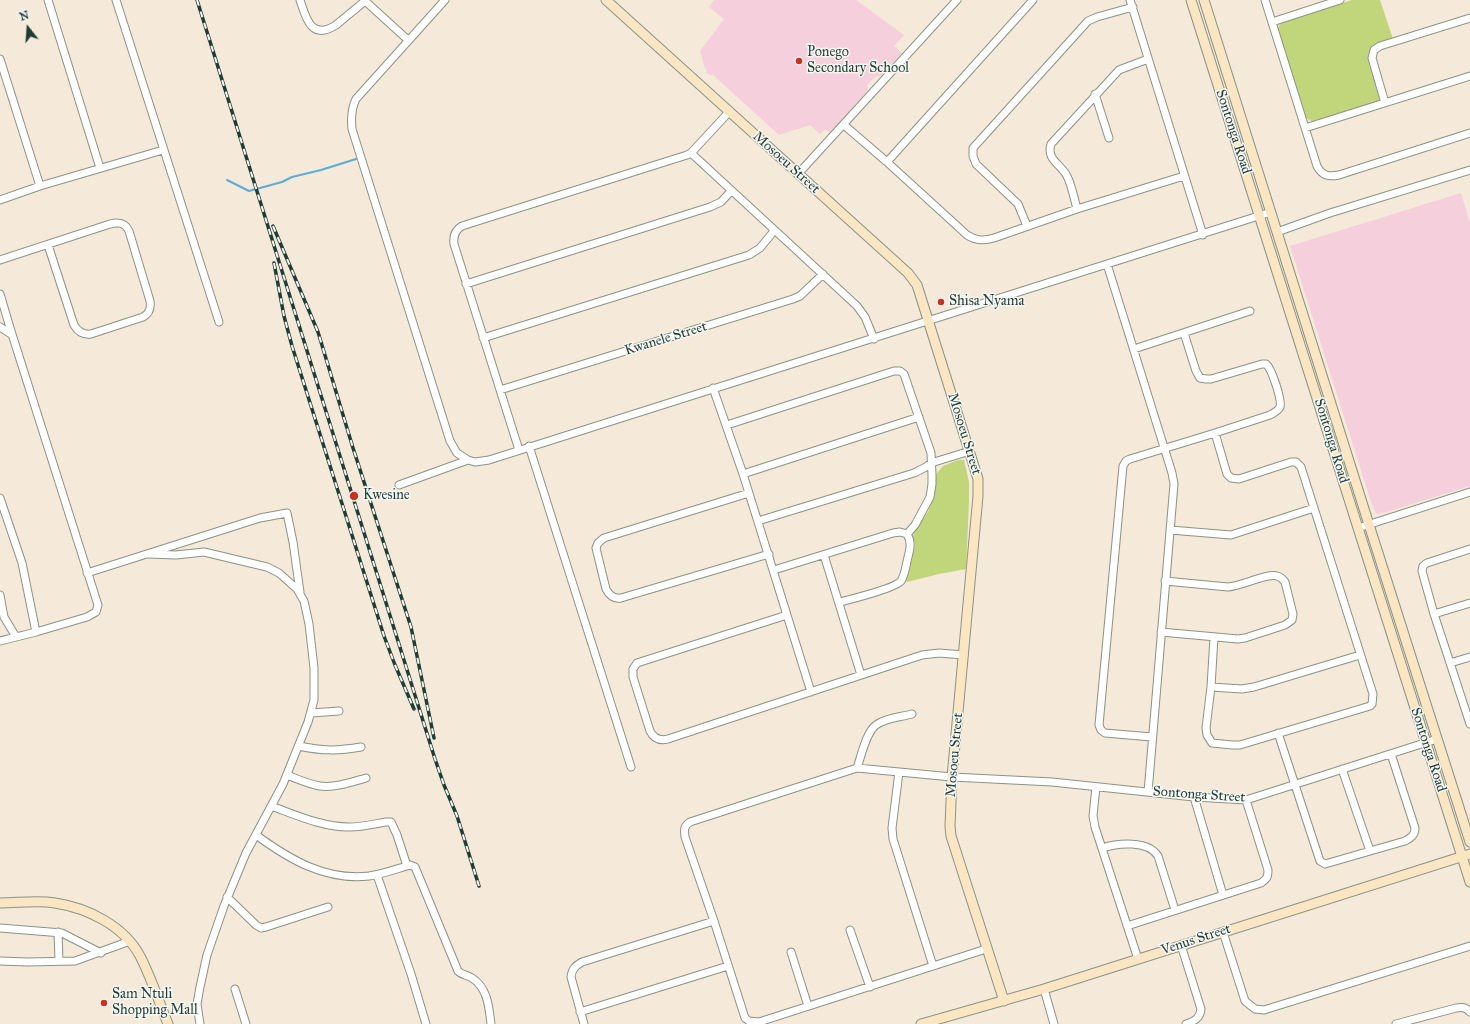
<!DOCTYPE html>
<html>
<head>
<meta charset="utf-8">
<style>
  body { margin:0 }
  #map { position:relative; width:1470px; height:1024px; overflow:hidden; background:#f5e9d9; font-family:"IM FELL Great Primer",serif }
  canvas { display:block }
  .north { position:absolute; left:8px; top:8px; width:40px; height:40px; -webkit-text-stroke:3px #f6f6f2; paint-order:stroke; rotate:343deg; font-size:11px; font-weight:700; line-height:16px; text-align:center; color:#1f3d34 }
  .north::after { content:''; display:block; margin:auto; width:14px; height:18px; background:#1f3d34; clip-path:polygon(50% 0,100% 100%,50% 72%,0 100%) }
</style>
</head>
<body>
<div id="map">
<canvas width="1470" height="1024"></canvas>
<div class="north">N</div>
</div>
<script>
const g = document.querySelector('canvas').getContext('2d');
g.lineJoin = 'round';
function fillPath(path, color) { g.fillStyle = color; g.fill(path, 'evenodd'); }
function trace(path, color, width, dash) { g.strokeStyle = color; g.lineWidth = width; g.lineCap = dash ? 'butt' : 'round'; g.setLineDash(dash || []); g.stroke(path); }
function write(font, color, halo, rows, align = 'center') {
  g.font = font + ' "IM FELL Great Primer",serif'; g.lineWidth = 3; g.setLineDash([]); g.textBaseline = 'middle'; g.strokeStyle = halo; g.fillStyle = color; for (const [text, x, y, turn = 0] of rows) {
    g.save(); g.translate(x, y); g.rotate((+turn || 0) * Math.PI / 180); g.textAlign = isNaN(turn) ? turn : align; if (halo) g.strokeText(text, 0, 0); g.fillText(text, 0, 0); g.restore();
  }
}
fillPath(new Path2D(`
  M 714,0 L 856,0 L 904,35 L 894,46 L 902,53 L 881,76 L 875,77 L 867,85 L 868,90 L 830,133 L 826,129 L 820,134 L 810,125 L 779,135 L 712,74 L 711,76 L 706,72 L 707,70 L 705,68 L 700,51 L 724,19 L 709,7 Z
  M 1461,193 L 1470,223 L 1470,486 L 1380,514 L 1376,513 L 1371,502 L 1290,246 Z`), '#f5cfdc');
fillPath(new Path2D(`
  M 1352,0 L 1380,0 L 1393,39 C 1386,42 1375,45 1370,50 C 1364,57 1378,89 1381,98 L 1378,102 L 1313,122 L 1305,117 L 1278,28 L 1280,24 L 1285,21 Z
  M 958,460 L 964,460 L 969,482 L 969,502 L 966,569 L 939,574 L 907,582 L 905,581 L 910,567 L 915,545 L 913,537 L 914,531 L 928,512 L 933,499 L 936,474 L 943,466 Z`), '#c1d67a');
trace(new Path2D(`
  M 227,180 L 249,191 L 282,182 L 292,177 L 321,170 L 356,159`), '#5badd6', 2);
const street = new Path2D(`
  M 48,0 L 100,168
  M 116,0 L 219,322
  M 300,0 C 306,18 311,41 336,25 L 365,1
  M 364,0 L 408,40
  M 445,0 L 356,99 C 351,109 351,119 352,129 L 450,441 L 457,453 L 468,460
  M 1130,0 L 1203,235
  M 1265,0 L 1317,166 C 1322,176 1329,177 1339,175 L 1470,133
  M 1272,22 L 1340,0
  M 0,59 L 40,186
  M 1095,94 L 1109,138
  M 1385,103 L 1372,58 L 1374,50 L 1380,46 L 1470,18
  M 844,125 L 887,162 L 967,235 C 976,241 984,241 994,238 L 1077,209 L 1184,176
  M 1305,128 L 1470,76
  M 691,153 L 857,306 L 865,317 L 874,339
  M 887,162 L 1033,0
  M 798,174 L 957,0
  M 0,200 L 40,186 L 163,150
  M 1077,209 C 1074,198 1072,186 1067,176 C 1061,164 1046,160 1051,144 L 1119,70 L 1148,59
  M 1027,226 L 1018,204 L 976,164 L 973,156 L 973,148 L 1088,21 L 1097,17 L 1133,7
  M 1277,232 L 1330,213 L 1470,170
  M 0,260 L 110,224 C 118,222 125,222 129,231 L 150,301 C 151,308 150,313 143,317 L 91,334 C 83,335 78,332 74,325 L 48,245
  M 1107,264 L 1172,473 L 1174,484 L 1148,792
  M 466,284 L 710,207 L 721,202 L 731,191
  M 0,294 L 11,331 L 98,605 L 96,612 L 87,617 L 36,632 L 0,641
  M 0,327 L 11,334
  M 483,338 L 749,255 L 760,248 L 774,231
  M 1134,349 L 1250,311
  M 713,388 L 743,474 L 811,692
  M 500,390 L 793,299 L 800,296 L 823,274
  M 727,425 L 894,371 L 900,371 L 904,374 L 931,453 L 932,475 L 932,484 L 930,497 L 915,525 L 907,534 C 912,542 910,549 908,557 C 906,565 905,575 901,581 C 894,589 851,599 840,602
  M 529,446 L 631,767
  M 519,450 L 454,244 C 453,236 455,230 462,226 L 687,155 L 691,153 L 729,112
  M 743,474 L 919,417
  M 399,485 L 468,460 L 475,462 L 489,460 L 1271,212
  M 749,493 L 604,538 L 598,543 L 596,548 L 606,589 C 609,595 614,599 621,598 L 769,554
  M 0,498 L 22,563 L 36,632
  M 758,521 L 914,473 L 926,467 L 931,463 L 970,451
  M 1358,528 L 1470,492
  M 1170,530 L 1231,535 L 1314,508
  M 1470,549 L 1427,563 L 1423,566 L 1422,571 L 1434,614 L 1470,724
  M 148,554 L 176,555 L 204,552 L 267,567 L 279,573 L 297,589 L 304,601 L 309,624 L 314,668 L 314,700 L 308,722 L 283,784 L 246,853 L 224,906 L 207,955 L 200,987 L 197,1004 L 200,1024
  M 824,555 L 861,675
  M 774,570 L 893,533 L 900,532 L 907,534
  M 87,573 L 260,518 L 287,513 L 293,542 L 300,592
  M 0,595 L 4,617 L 16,637
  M 1434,614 L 1470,603
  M 787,615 L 637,663 L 633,669 L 633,677 L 650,731 C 654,739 660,741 668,739 L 922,655 L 939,653 L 964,655
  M 1161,632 L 1238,639 L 1245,638 L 1285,625 L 1292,620 L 1293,614 L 1285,582 C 1283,579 1281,577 1277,576 C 1267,573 1242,586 1228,587 L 1165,581
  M 1214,637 L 1211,687 L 1206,728 L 1207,735 L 1212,743 L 1232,745 L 1240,745 L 1370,706 L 1372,704 L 1373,694 L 1301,467 L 1296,462 L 1291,462 L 1239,479 L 1231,478 L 1227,474 L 1215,433
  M 1450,663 L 1470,657
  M 1211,687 L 1242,689 L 1254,687 L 1360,655
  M 311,713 L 339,711
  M 1278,733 L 1318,855 L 1320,861 L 1325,864 L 1405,841 C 1411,838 1415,835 1415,828 L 1391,754
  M 1152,737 L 1105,733 L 1101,730 L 1099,725 L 1123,466 L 1126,461 L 1130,459 L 1215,433 L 1270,415 C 1274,413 1278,411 1280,407 C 1282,400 1272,369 1266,364 L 1262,364 L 1211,379 L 1206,379 L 1200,378 L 1196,371 L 1184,333
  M 299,746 C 322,751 338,751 361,747
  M 857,768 C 861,757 866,732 876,725 C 885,718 901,717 912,714
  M 1342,769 L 1370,851
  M 899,772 L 892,828 L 893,839 L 933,966
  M 287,775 C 297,779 308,784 320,786 C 335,788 352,782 366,778
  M 1096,787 L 1093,816 L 1095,827 L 1138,959
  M 1194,797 L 1223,895
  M 271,806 C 296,815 322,827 349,827 C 362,827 374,824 386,822 L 391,822 L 397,835 L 407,866
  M 256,835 C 289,859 325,881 369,876 C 383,874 396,869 410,865 L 415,867 L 458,971 C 462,975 467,975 472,978 C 488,988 489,1008 491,1024
  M 1102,848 C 1118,843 1148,840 1158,856 L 1175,910
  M 377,875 L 411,974 L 426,1024
  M 227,897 L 256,925 L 261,928 L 266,927 L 328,907
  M 1127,926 L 1261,883 C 1267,879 1268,877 1268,870 L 1246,800
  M 0,928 L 62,933 L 101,953
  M 850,930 L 870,987
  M 58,932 L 59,961
  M 1223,932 L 1245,1001 L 1255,1009 L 1264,1010 L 1470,946
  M 1181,945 L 1201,1009 C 1200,1018 1195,1021 1186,1024
  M 986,949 L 759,1022 L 749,1021 L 745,1018 L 714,921 L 685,837 C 684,829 684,826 690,822 L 857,768 L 952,777 L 1052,782 L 1194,797 L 1246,800 L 1437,739
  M 791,952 L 808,1006
  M 0,961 L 28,962 L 75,961 L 130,941
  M 235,989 L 246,1024
  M 1044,989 L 1054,1024
  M 580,1012 L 728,966
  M 584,1024 L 571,977 C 572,969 575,966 582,962 L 714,921
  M 1396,1024 L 1456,1008 C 1462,1007 1466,1007 1470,1012`);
const secondary = new Path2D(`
  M 606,0 L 908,273 L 917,285 L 978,479 L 978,496 L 952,777 L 950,826 L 951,836 L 1004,1001
  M 1191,0 L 1470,882
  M 1204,0 L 1371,531 L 1470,842
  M 0,903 C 18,903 37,900 55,903 C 88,908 124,926 140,956 C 151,977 159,1002 168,1024
  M 921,1024 L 1044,989 L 1470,854`);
trace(street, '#8a9386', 9);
trace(secondary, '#8a9386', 11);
trace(street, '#fff', 7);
trace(secondary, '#fbe6c4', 9);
const rail = new Path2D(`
  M 197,0 L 435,759 L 444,785 L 457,816 L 479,886
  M 273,226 L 318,332 L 353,448 L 411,627 L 434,738
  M 274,263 L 284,316 L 292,346 L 384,636 L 395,665 L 414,709`);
trace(rail, '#1f3d34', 3.5);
trace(rail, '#f6f6f2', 2, [6]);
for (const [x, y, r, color] of [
  [799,61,4,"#c8321e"],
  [941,302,4,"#c8321e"],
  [354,496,5,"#c8321e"],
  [104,1003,4,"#c8321e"]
]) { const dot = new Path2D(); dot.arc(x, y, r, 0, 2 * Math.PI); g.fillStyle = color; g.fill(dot); trace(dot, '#f6f6f2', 1.5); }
write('14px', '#1f3d34', '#f6f6f2', [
  ["Ponego",807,53],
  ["Secondary School",807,69],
  ["Shisa Nyama",949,302],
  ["Kwesine",363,496],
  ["Sam Ntuli",112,995],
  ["Shopping Mall",112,1011]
], 'left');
write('14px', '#1f3d34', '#f6f6f2', [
  ["Sontonga Road",1233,132,72],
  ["Mosoeu Street",786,163,42],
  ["Kwanele Street",666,339,-17],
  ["Mosoeu Street",964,434,73],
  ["Sontonga Road",1331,441,73],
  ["Sontonga Road",1428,750,72],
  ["Mosoeu Street",955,755,-85],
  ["Sontonga Street",1199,795,4],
  ["Venus Street",1196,940,-18]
]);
</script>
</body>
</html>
